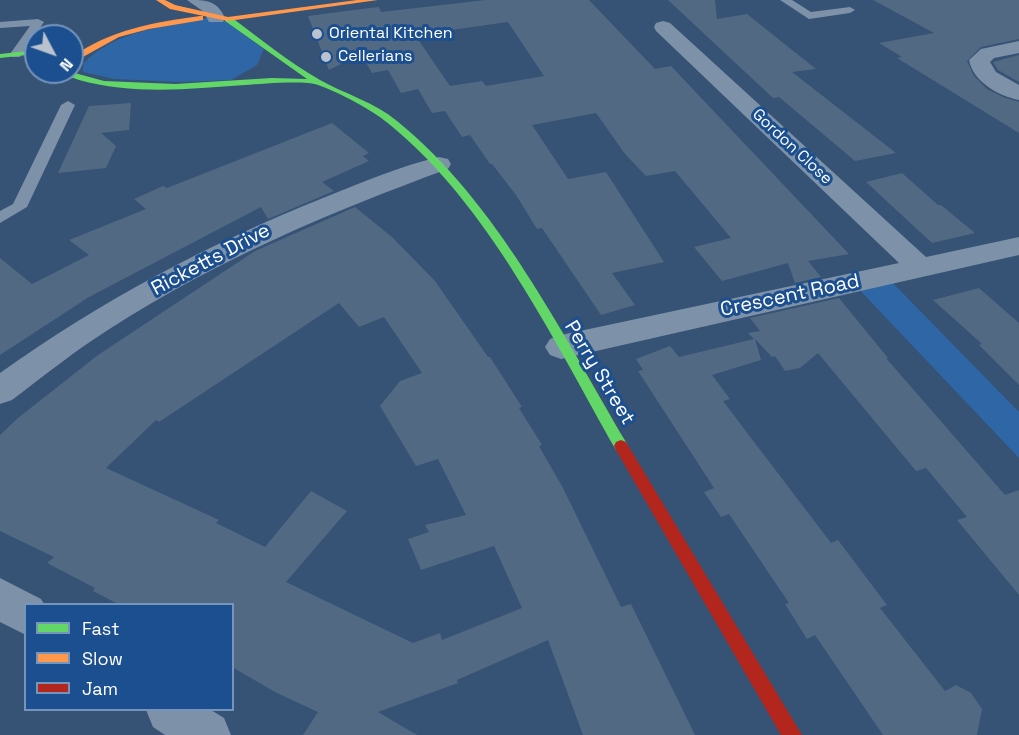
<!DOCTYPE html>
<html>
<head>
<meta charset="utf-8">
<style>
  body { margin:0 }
  #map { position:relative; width:1019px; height:735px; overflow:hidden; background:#365274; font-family:"Space Grotesk",sans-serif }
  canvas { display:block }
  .legend { position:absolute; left:24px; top:603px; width:210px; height:108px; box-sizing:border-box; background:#1b4f8f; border:2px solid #7695bc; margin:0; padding:8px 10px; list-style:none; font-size:18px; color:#fff }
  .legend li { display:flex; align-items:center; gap:12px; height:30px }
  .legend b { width:30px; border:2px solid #7695bc }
  .north { position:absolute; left:24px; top:24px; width:60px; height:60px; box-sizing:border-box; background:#1b4f8f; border:2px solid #7695bc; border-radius:50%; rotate:131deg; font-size:16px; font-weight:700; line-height:24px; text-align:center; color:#fff }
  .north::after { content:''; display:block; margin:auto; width:21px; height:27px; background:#b9c2ce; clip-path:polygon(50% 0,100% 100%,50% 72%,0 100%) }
</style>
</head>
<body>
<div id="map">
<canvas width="1019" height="735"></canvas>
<ul class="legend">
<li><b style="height:8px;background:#63d668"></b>Fast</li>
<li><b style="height:8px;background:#ff974d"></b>Slow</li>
<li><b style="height:8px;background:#b3261e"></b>Jam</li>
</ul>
<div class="north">N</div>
</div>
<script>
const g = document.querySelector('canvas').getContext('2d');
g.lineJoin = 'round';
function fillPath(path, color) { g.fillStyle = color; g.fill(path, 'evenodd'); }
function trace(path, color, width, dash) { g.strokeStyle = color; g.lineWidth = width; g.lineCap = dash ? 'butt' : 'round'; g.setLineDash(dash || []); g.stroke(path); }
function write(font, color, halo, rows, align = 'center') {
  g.font = font + ' "Space Grotesk",sans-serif'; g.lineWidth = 6; g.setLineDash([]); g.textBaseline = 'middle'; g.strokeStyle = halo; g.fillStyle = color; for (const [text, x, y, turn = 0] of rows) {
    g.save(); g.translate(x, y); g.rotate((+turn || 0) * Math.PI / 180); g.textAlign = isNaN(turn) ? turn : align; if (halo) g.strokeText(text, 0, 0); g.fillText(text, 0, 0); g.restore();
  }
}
fillPath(new Path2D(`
  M 206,18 L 225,21 L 264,49 L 257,65 L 231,80 L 182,82 L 114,79 L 83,72 L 83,64 C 113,31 164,27 206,18 Z
  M 885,275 L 1019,412 L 1019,458 L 853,283 Z`), '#2f66a5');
fillPath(new Path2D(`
  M 486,0 L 589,0 L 655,69 L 671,66 L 849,254 L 808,261 L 821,277 L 795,283 L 788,263 L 722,281 L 694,247 L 731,238 L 675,171 L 646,176 L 625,154 L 596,113 L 532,125 L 568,179 L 606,172 L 664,262 L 612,273 L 635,305 L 601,315 L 542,228 L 537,229 L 516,195 L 492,164 L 490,164 L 470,135 L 462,137 L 445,111 L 432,113 L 418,89 L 401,93 L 388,70 L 372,73 L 361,54 L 329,70 L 308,16 L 369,8 L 379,7 L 381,12 ZM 508,22 L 544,76 L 486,86 L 482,81 L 450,86 L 415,35 Z
  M 668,0 L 715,0 L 717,19 L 747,14 L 816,69 L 792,72 L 896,153 L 855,161 L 779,97 L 773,98 Z
  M 873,0 L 1019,0 L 1019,39 L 981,47 L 967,61 L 974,76 L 987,89 L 1003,97 L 1019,102 L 1019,133 L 897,58 L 902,57 L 879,43 L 934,33 Z
  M 1019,55 L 1019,82 L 998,70 L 993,62 Z
  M 131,103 L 129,130 L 101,133 L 116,146 L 106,168 L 58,173 L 89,106 Z
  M 332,123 L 369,153 L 363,156 L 369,161 L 322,182 L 334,191 L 268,219 L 261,207 L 89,297 L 0,355 L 0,258 L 32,284 L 89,255 L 69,240 L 146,209 L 134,199 L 163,186 L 167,188 Z
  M 902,173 L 938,205 L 941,205 L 975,233 L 932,243 L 866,182 Z
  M 355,207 L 392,237 L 435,281 L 488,357 L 490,357 L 522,407 L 519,408 L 542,445 L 539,446 L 563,488 L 621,607 L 631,604 L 695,735 L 583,735 L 548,640 L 457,680 L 458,683 L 378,712 L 417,735 L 303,735 L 318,712 L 275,692 L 232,667 L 232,604 L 118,604 L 93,591 L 95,588 L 47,563 L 54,557 L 0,531 L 0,435 L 18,418 L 98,355 L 255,251 ZM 339,303 L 359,327 L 384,317 L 422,373 L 400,381 L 380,406 L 416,466 L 438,459 L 466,515 L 425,525 L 429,532 L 408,539 L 421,570 L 494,546 L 522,608 L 442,640 L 440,633 L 413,643 L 286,582 L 347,511 L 311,491 L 265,547 L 216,523 L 219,520 L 106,468 L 156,420 L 159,422 Z
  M 979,288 L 1019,323 L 1019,385 L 979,345 L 982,344 L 933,300 Z
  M 839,298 L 888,358 L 886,358 L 1005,495 L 1019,490 L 1019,595 L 957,520 L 967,517 L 926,468 L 916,471 L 818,353 L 800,368 L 785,371 L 775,356 L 772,357 L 755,339 L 761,360 L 712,375 L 730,399 L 723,401 L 831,543 L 838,540 L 887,605 L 880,608 L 945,691 L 956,685 L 971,693 L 982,709 L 977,735 L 883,735 L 815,635 L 807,639 L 785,604 L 789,603 L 729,514 L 721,517 L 704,492 L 714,488 L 638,371 L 643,370 L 636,359 L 670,346 L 679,357 L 754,339 L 748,333 L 760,331 L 750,318 Z`), '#526984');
fillPath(new Path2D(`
  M 780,0 L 792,0 L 811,12 L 850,7 L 855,10 L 850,13 L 809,19 Z
  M 38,19 L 44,22 L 20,57 L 12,57 L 10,54 L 30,26 L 0,28 L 0,22 Z
  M 68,101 L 75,105 L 27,207 L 0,223 L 0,211 L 13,204 L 61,105 Z`), '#7d92a8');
fillPath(new Path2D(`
  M 187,0 C 206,0 217,0 225,18 L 223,22 L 209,22 L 204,12 Z
  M 663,21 L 670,23 L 926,257 L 1019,237 L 1019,255 L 561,359 L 550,355 L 545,347 L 550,339 L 561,335 L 899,263 L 656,31 L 654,27 L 656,23 Z
  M 1019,41 L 1019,53 L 994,58 L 990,62 L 996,72 L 1019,85 L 1019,100 C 999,96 973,82 969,60 L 981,49 Z
  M 439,157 L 448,159 L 451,164 L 448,169 C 330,212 217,260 111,328 C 76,350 45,375 12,400 L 0,404 L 0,373 C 101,301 208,244 323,198 C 361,183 400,166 439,157 Z
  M 0,578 L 41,599 L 44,604 L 26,604 L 26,635 L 0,622 Z
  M 146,710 L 211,710 L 224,718 L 231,735 L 165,735 L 153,727 Z`), '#7d92a8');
fillPath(new Path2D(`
  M 225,17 L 231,17 C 260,39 289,62 320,80 C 345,94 374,102 397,121 C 497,202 561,332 626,442 L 628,446 L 626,450 L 621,452 L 616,450 C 554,341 488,204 389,124 C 371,109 340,93 318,85 C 303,80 262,84 245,85 C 190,89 132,95 79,80 C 72,77 63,76 58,72 L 71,72 L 104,81 L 175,84 L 272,78 L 307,79 L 225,21 Z
  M 36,50 L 36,54 L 0,58 L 0,54 Z`), '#63d668');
fillPath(new Path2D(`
  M 156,0 L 165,0 L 175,5 L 228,17 L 357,0 L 378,0 L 228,21 L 170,9 Z
  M 200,16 L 203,16 L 203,20 L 149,29 L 119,37 L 72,63 L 72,57 C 110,30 154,22 200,16 Z`), '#ff974d');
fillPath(new Path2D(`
  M 621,440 L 626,442 L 802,735 L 781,735 L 616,450 L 614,446 L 616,442 Z`), '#b3261e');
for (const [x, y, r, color] of [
  [317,34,6,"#b9c2ce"],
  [326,57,6,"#b9c2ce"]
]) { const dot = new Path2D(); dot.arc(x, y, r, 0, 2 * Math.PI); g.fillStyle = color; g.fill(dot); trace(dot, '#1b4f8f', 2); }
write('16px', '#fff', '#1b4f8f', [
  ["Oriental Kitchen",329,34],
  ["Cellerians",338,57]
], 'left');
write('16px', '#fff', '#1b4f8f', [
  ["Gordon Close",792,147,43]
]);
write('20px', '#fff', '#1b4f8f', [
  ["Ricketts Drive",211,260,-28],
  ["Crescent Road",790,296,-12],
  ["Perry Street",599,373,59]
]);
</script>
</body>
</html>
